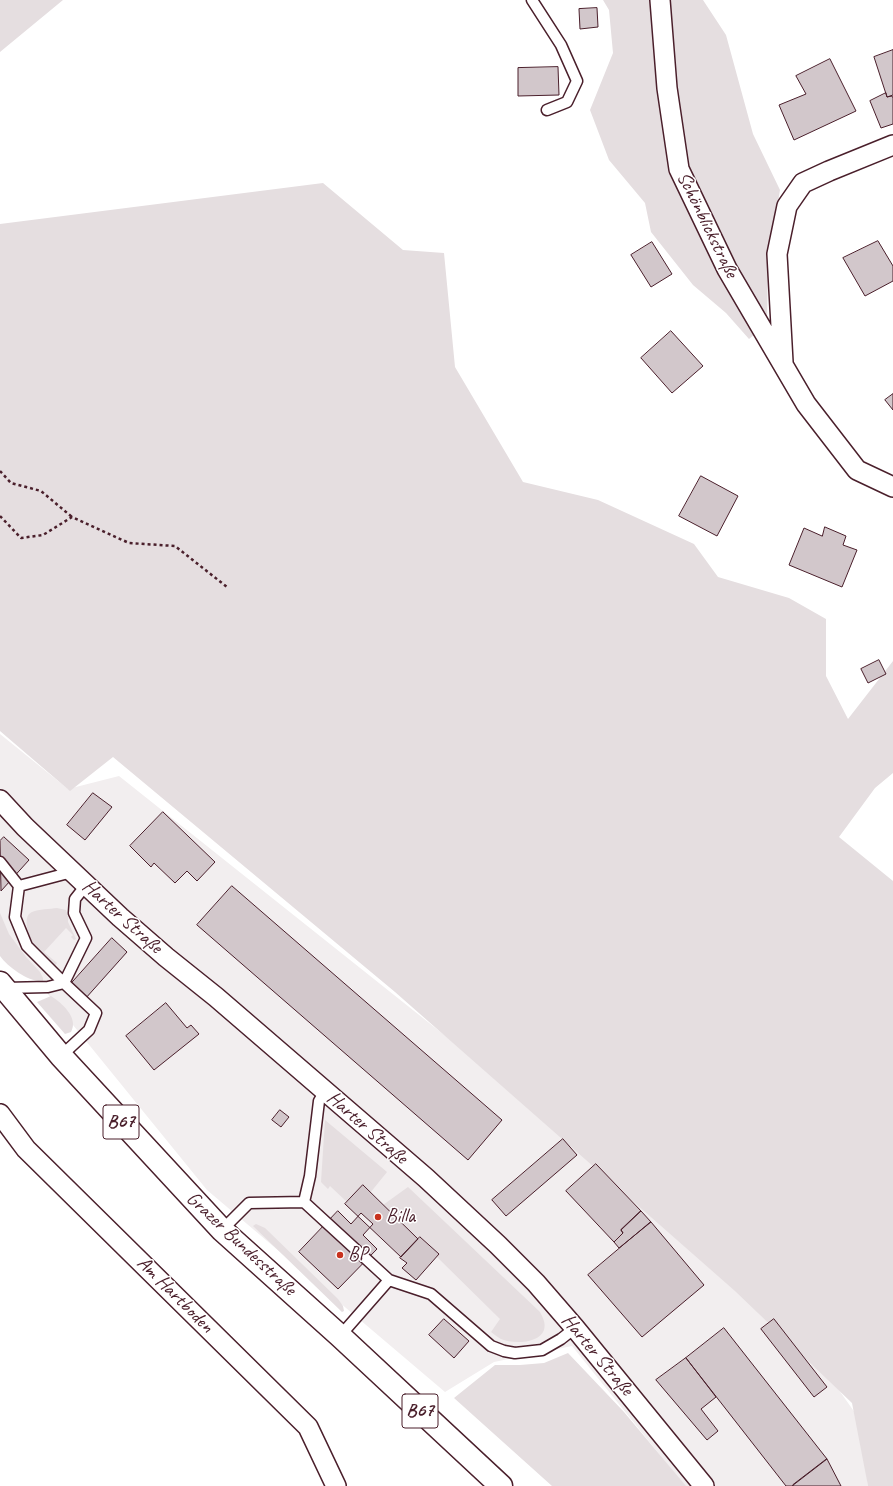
<!DOCTYPE html>
<html>
<head>
<meta charset="utf-8">
<style>
  body { margin:0 }
  canvas { display:block; background:#fff }
</style>
</head>
<body>
<canvas width="893" height="1486"></canvas>
<script>
const g = document.querySelector('canvas').getContext('2d');
g.lineJoin = 'round';
function fillPath(path, color) { g.fillStyle = color; g.fill(path, 'evenodd'); }
function trace(path, color, width, dash) { g.strokeStyle = color; g.lineWidth = width; g.lineCap = dash ? 'butt' : 'round'; g.setLineDash(dash || []); g.stroke(path); }
function write(font, color, halo, rows, align = 'center') {
  g.font = font + ' Caveat,sans-serif'; g.lineWidth = 3; g.setLineDash([]); g.textBaseline = 'middle'; g.strokeStyle = halo; g.fillStyle = color; for (const [text, x, y, turn = 0] of rows) {
    g.save(); g.translate(x, y); g.rotate((+turn || 0) * Math.PI / 180); g.textAlign = isNaN(turn) ? turn : align; if (halo) g.strokeText(text, 0, 0); g.fillText(text, 0, 0); g.restore();
  }
}
fillPath(new Path2D(`
  M 0,734 L 68,789 L 119,776 L 551,1120 L 807,1345 L 858,1417 L 868,1486 L 685,1486 L 572,1346 L 494,1362 L 445,1392 L 207,1190 L 47,993 L 0,925 Z`), '#f2eeef');
fillPath(new Path2D(`
  M 0,0 L 63,0 L 0,52 Z
  M 603,0 L 703,0 L 726,35 L 753,134 L 780,190 L 768,263 L 767,324 L 749,339 L 726,313 L 693,285 L 651,232 L 645,203 L 609,160 L 590,110 L 613,53 L 609,10 Z
  M 323,183 L 403,250 L 444,253 L 455,367 L 523,482 L 598,500 L 694,544 L 718,577 L 789,598 L 826,619 L 826,676 L 848,719 L 893,661 L 893,773 L 875,788 L 839,837 L 893,881 L 893,1486 L 868,1486 L 852,1403 L 735,1291 L 395,992 L 113,757 L 70,791 L 0,731 L 0,224 Z
  M 57,908 L 66,910 L 68,917 L 68,922 L 76,939 L 74,940 L 71,937 L 73,935 L 66,928 L 44,952 L 57,963 L 55,966 C 49,962 42,955 37,949 C 31,942 20,917 32,912 C 39,909 50,909 57,908 Z
  M 0,913 L 9,934 L 26,957 L 40,972 L 43,978 L 43,981 C 28,982 8,967 0,956 Z
  M 51,996 C 62,1003 79,1018 71,1032 L 65,1034 L 37,1002 Z
  M 325,1120 L 387,1172 L 370,1193 L 362,1186 L 347,1202 L 330,1186 L 328,1189 L 321,1182 Z
  M 408,1187 L 540,1312 C 543,1318 546,1323 544,1330 C 539,1344 512,1344 501,1339 C 497,1337 494,1334 491,1332 L 500,1319 L 437,1257 L 439,1254 L 420,1237 L 418,1239 L 383,1205 Z
  M 256,1224 L 265,1228 L 338,1299 L 343,1306 L 344,1311 L 342,1312 L 253,1226 Z
  M 568,1353 L 624,1412 L 686,1486 L 552,1486 L 454,1398 L 495,1365 L 520,1365 L 544,1363 Z`), '#e5dee0');
const building = new Path2D(`
  M 597,8 L 598,27 L 580,29 L 579,9 Z
  M 893,50 L 893,95 L 887,97 L 874,57 Z
  M 830,59 L 856,111 L 794,140 L 779,105 L 806,94 L 796,76 Z
  M 558,67 L 559,95 L 518,96 L 518,68 Z
  M 886,93 L 887,97 L 892,96 L 893,98 L 893,124 L 881,128 L 870,101 Z
  M 878,241 L 893,266 L 893,281 L 865,296 L 843,258 Z
  M 652,242 L 672,274 L 651,287 L 631,255 Z
  M 671,331 L 703,366 L 672,393 L 641,358 Z
  M 893,394 L 893,410 L 885,400 Z
  M 701,476 L 738,496 L 717,536 L 679,516 Z
  M 825,527 L 846,536 L 843,545 L 857,550 L 842,587 L 789,565 L 804,528 L 822,536 Z
  M 879,660 L 886,674 L 868,683 L 861,669 Z
  M 93,793 L 112,807 L 85,840 L 67,825 Z
  M 163,812 L 215,862 L 197,881 L 187,871 L 175,883 L 154,863 L 151,867 L 130,846 Z
  M 4,837 L 29,860 L 1,891 L 0,841 Z
  M 232,886 L 502,1120 L 468,1160 L 197,925 Z
  M 112,938 L 127,952 L 85,999 L 70,985 Z
  M 166,1003 L 187,1028 L 191,1025 L 199,1034 L 154,1070 L 126,1036 Z
  M 280,1110 L 289,1117 L 281,1127 L 272,1120 Z
  M 563,1139 L 577,1155 L 506,1216 L 492,1200 Z
  M 596,1164 L 641,1211 L 621,1230 L 623,1233 L 614,1242 L 566,1191 Z
  M 363,1185 L 418,1239 L 401,1257 L 345,1204 Z
  M 338,1211 L 351,1224 L 361,1213 L 373,1224 L 363,1235 L 377,1249 L 338,1289 L 299,1252 Z
  M 641,1211 L 651,1222 L 619,1248 L 614,1242 L 623,1233 L 621,1230 Z
  M 651,1222 L 704,1285 L 642,1337 L 588,1275 Z
  M 420,1237 L 439,1254 L 416,1280 L 402,1268 L 407,1263 L 400,1258 Z
  M 444,1319 L 469,1341 L 454,1358 L 429,1335 Z
  M 774,1319 L 827,1387 L 814,1397 L 761,1329 Z
  M 724,1328 L 827,1459 L 792,1486 L 786,1486 L 686,1358 Z
  M 686,1358 L 716,1397 L 701,1409 L 718,1431 L 707,1440 L 656,1380 Z
  M 827,1459 L 841,1486 L 793,1486 L 793,1485 Z`);
fillPath(building, '#d2c7cb');
trace(building, '#4a1f2b', 1);
const service = new Path2D(`
  M 532,0 L 561,45 L 577,81 L 567,102 L 547,110
  M 0,862 L 19,886 L 72,872
  M 19,886 L 15,917 L 27,946 L 64,983 L 86,938 L 74,913 L 75,899 L 86,885
  M 5,988 L 48,987 L 64,983 L 96,1013 L 89,1030 L 61,1056
  M 304,1202 L 389,1280 L 431,1294 L 491,1346 L 504,1351 L 515,1353 L 542,1350 L 561,1339 L 575,1328
  M 222,1230 L 249,1203 L 304,1202 L 310,1176 L 319,1101 L 325,1091
  M 340,1336 L 389,1280`);
const minor = new Path2D(`
  M 660,0 L 667,88 L 679,169 L 727,269 L 806,404 L 857,470 L 893,487
  M 783,362 L 777,254 L 787,206 L 803,183 L 829,171 L 893,145
  M 0,800 L 25,827 L 120,917 L 166,957 L 216,997 L 426,1178 L 498,1245 L 536,1283 L 575,1328 L 704,1486
  M 0,1114 L 26,1149 L 308,1427 L 336,1486`);
const primary = new Path2D(`
  M 0,983 L 61,1056 L 222,1230 L 340,1336 L 501,1486`);
trace(service, '#4a1f2b', 13);
trace(minor, '#4a1f2b', 22);
trace(primary, '#4a1f2b', 25);
trace(new Path2D(`
  M 0,471 L 11,483 L 41,491 L 72,517
  M 0,516 L 21,538 L 43,535 L 72,517 L 129,543 L 175,546 L 227,587`), '#4a1f2b', 2.5, [3, 3]);
trace(service, '#fff', 10);
trace(minor, '#fff', 19);
trace(primary, '#fff', 22);
for (const [x, y, r, color] of [
  [378,1217,4,"#c8321e"],
  [340,1255,4,"#c8321e"]
]) { const dot = new Path2D(); dot.arc(x, y, r, 0, 2 * Math.PI); g.fillStyle = color; g.fill(dot); trace(dot, '#fff', 1.5); }
for (const [x, y, w] of [
  [121,1122,36],
  [420,1411,36]
]) { const box = new Path2D(); box.roundRect(x - w / 2, y - 17, w, 34, 3); g.fillStyle = '#fff'; g.fill(box); trace(box, '#4a1f2b', 1); }
write('bold 19px', '#4a1f2b', null, [
  ["B67",121,1122],
  ["B67",420,1411]
]);
write('20px', '#4a1f2b', '#fff', [
  ["Schönblickstraße",707,225,64],
  ["Harter Straße",122,917,42],
  ["Harter Straße",367,1128,41],
  ["Grazer Bundesstraße",241,1244,43],
  ["Am Hartboden",175,1295,45],
  ["Harter Straße",597,1355,50]
]);
write('20px', '#4a1f2b', '#fff', [
  ["Billa",386,1217],
  ["BP",348,1255]
], 'left');
</script>
</body>
</html>
